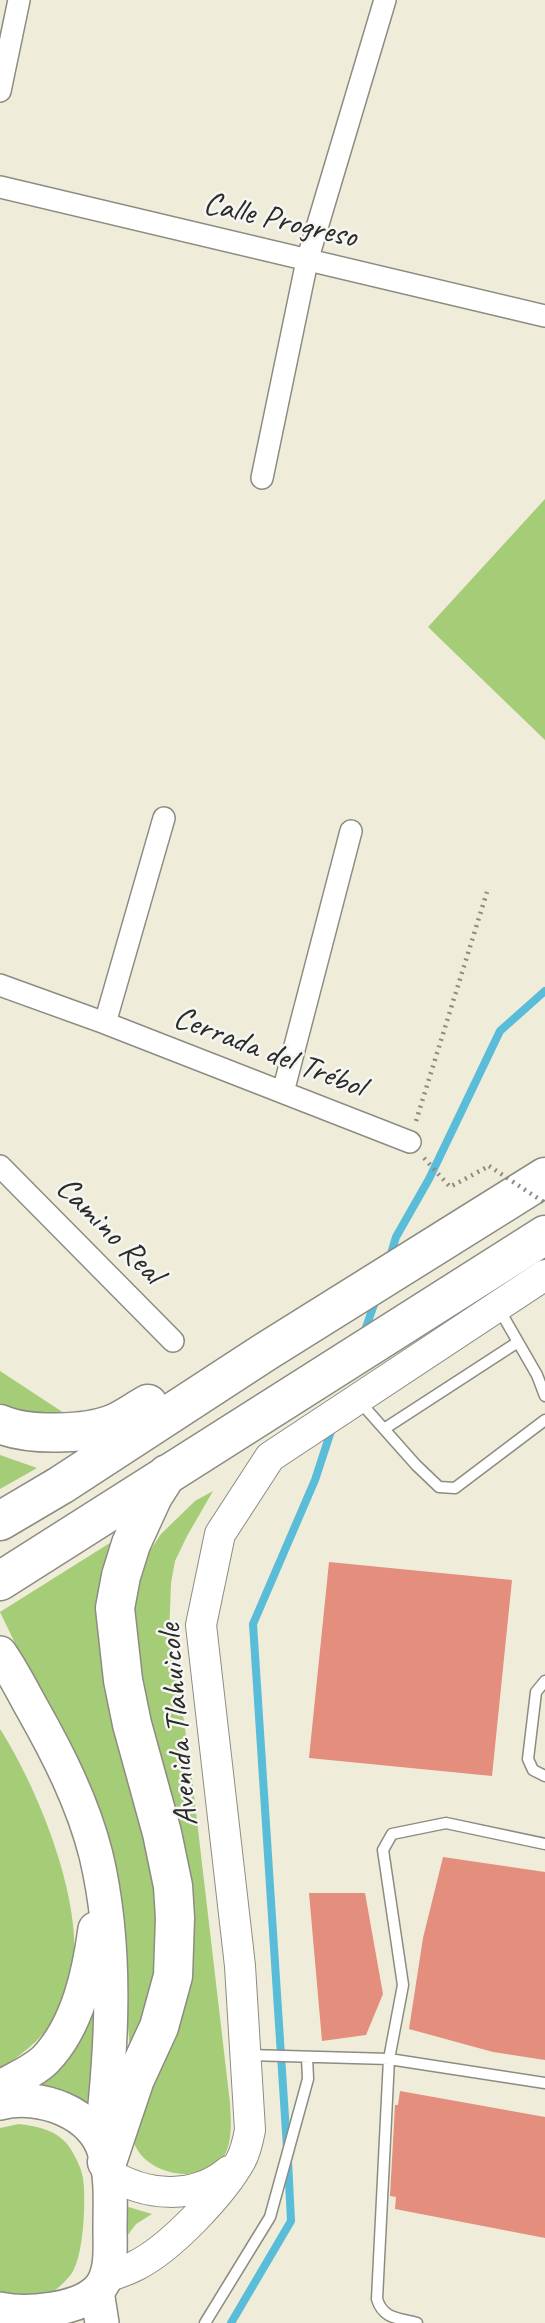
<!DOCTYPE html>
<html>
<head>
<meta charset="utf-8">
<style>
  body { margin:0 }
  canvas { display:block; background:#efecd9 }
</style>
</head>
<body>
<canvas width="545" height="2323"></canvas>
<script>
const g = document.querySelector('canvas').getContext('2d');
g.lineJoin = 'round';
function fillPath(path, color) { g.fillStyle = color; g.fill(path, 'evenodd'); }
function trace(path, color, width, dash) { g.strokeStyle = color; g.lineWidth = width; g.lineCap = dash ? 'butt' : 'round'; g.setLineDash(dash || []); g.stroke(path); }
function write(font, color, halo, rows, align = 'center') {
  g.font = font + ' Caveat,sans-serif'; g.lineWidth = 5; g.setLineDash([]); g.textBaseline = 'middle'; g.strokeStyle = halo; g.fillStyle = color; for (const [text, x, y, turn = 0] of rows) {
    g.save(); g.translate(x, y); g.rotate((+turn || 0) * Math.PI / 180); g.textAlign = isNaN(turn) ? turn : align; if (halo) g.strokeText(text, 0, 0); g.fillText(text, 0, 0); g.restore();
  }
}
fillPath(new Path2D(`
  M 545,499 L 545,740 L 428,627 Z
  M 0,1371 L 64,1413 C 40,1416 22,1412 0,1403 Z
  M 0,1455 L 37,1468 L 0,1489 Z
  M 213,1491 L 187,1536 L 175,1561 L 171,1583 L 169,1637 L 180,1693 L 192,1778 L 230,2103 C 231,2123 234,2152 216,2165 C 188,2185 137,2170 132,2135 L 179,2011 L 154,1745 L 128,1602 L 149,1552 L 161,1534 L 195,1501 Z
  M 121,1536 L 163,1971 L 130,2050 L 120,1931 L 29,1672 L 0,1612 Z
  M 0,1729 C 40,1791 100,1934 63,2006 C 48,2034 26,2052 0,2069 Z
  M 97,2010 L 86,2114 L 35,2086 L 83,2033 Z
  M 19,2124 C 36,2126 56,2130 67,2144 C 74,2153 81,2167 83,2178 C 86,2200 84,2254 72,2273 C 67,2280 56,2291 48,2294 C 36,2298 13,2297 0,2299 L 0,2128 Z
  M 125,2206 L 152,2214 L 136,2224 L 127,2236 Z`), '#a5cc77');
trace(new Path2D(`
  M 390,1257 L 396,1237 L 429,1179 L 500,1031 L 545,991
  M 364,1333 L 376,1299
  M 287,2148 L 253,1624 L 315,1480 L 333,1425
  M 231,2323 L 291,2221 L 288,2161`), '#59bcd8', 8);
fillPath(new Path2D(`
  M 329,1562 L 512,1580 L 492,1776 L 309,1758 Z
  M 443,1857 L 545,1872 L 545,2060 L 493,2052 L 409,2029 L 423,1938 Z
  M 309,1893 L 365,1893 L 383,1994 L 366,2035 L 322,2041 Z
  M 400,2091 L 545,2117 L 545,2238 L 395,2209 L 396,2197 L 390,2196 L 395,2105 L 398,2105 Z`), '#e48e7e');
const service = new Path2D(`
  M 499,1309 L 537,1375 L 545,1396
  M 360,1402 L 416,1465 L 439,1487 L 455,1488 L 545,1420
  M 384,1429 L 518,1342
  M 545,1681 L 536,1692 L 528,1759 L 533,1770 L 545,1776
  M 249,2055 L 389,2059 L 545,2083
  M 205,2323 L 270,2217 L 308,2079 L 307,2057
  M 417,2323 C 398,2318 383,2319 377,2299 L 389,2059 L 403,1985 L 383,1850 L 392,1834 L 446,1823 L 545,1844`);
const minor = new Path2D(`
  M 0,91 L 19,0
  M 0,187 L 545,316
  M 262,478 L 307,261 L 385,0
  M 0,985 L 105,1023 L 410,1142
  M 105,1023 L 164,818
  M 283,1092 L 351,831
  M 0,1166 L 173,1341`);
const secondary = new Path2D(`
  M 108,2173 C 145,2196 194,2201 229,2171
  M 105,2278 C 115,2274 126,2271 135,2266 C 170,2249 222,2194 241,2160 C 246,2151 248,2140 250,2130 L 240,1966 L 201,1625 L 220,1534 L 270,1457 L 545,1275`);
const primary = new Path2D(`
  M 0,1653 C 12,1670 22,1690 32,1708 C 58,1754 83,1803 96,1855 C 118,1947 112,2048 101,2142
  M 0,2087 C 15,2079 34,2071 46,2059 C 78,2025 89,1973 95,1929
  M 0,2103 C 39,2093 94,2112 105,2154 C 112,2178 110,2205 110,2229 C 110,2248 113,2276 97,2291 C 77,2310 26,2315 0,2309
  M 97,2291 L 102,2323`);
const motorway = new Path2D(`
  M 0,1424 C 27,1436 87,1435 115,1423 C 126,1418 137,1410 148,1404
  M 0,1521 L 61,1485 L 265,1352 L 545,1177
  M 0,1581 L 545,1235
  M 107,2162 L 135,2079 L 159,2027 L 173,1976 L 175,1918 L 173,1886 L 162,1833 L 132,1724 L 123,1680 L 115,1608 L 121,1576 L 131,1544 L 153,1496 L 167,1474`);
trace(service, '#8d8c82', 13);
trace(minor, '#8d8c82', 24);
trace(secondary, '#8d8c82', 32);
trace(primary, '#8d8c82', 36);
trace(motorway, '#8d8c82', 41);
trace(new Path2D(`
  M 416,1121 L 487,892
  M 424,1158 L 450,1187 L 489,1166`), '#8d8c82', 4.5, [2, 5]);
trace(service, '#fff', 10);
trace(minor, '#fff', 21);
trace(secondary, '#fff', 30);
trace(primary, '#fff', 33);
trace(motorway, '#fff', 38);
trace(new Path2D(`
  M 489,1166 L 545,1203`), '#8d8c82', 4.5, [2, 5]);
write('33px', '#2b2b2b', '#f6f6f2', [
  ["Calle Progreso",280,221,13],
  ["Cerrada del Trébol",269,1053,21],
  ["Camino Real",109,1231,45],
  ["Avenida Tlahuicole",179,1725,-95]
]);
</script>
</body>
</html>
